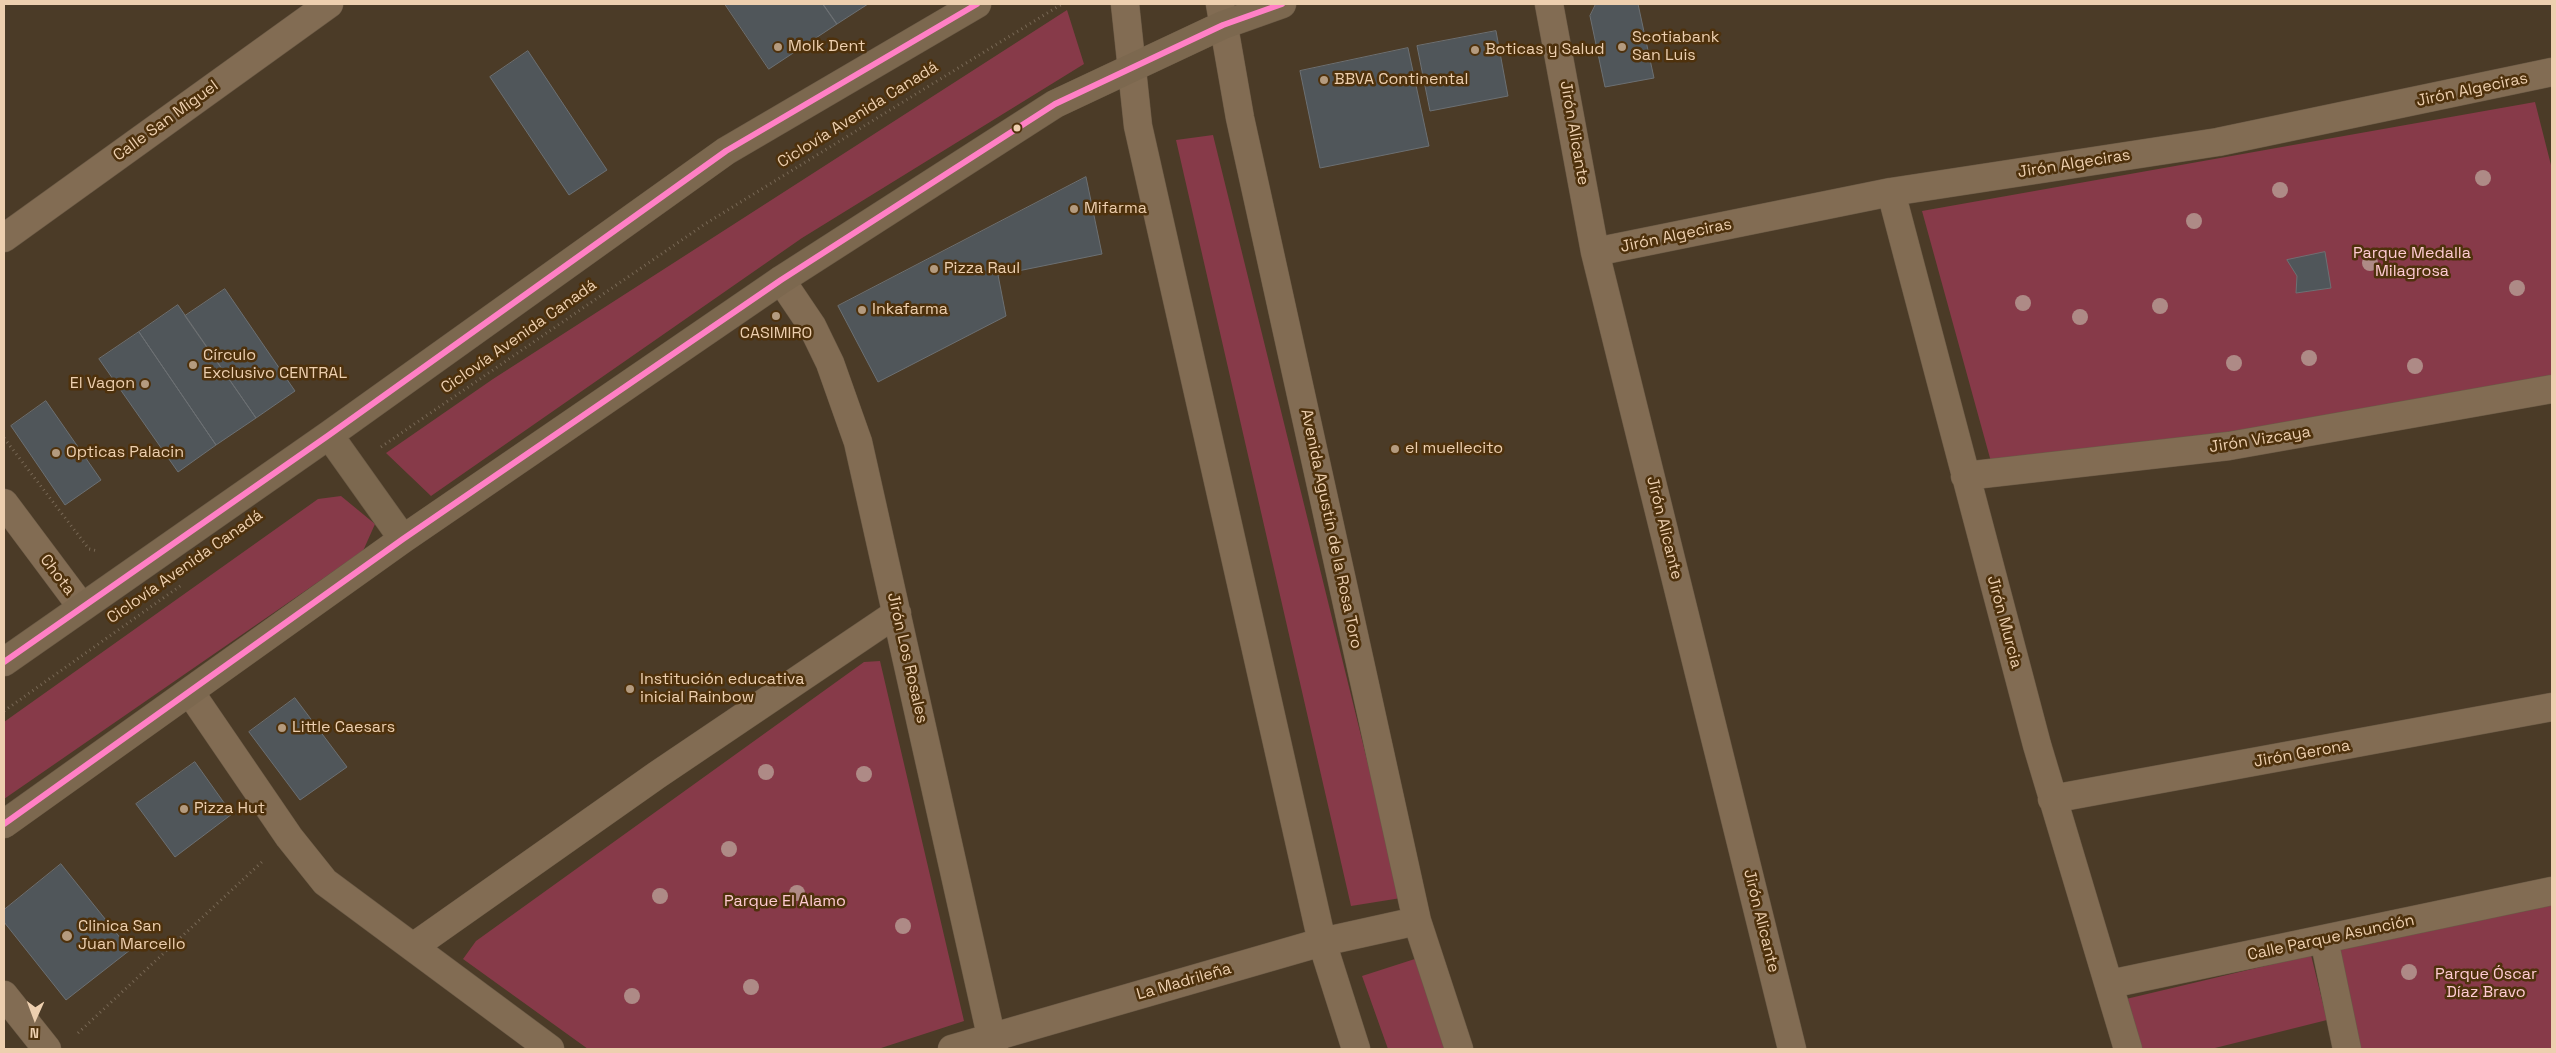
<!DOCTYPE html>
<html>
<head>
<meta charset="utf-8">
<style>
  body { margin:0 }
  #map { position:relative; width:2556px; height:1053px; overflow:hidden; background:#4b3b27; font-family:"Space Grotesk",sans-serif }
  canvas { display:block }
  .frame { position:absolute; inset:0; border:5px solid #edcfaf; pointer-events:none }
  .north { position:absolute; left:10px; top:993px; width:50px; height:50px; -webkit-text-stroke:4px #4e310c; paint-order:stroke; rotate:182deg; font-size:14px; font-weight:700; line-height:20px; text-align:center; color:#edcfaf }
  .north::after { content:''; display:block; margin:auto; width:18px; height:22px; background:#edcfaf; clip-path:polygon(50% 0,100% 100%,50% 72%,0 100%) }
</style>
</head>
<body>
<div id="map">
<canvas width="2556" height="1053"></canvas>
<div class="frame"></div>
<div class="north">N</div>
</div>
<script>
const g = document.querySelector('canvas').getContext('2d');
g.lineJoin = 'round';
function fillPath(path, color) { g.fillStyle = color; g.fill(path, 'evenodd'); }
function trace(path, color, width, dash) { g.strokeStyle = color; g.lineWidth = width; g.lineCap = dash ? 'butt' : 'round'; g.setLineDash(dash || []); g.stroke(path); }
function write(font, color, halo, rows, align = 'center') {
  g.font = font + ' "Space Grotesk",sans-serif'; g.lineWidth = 5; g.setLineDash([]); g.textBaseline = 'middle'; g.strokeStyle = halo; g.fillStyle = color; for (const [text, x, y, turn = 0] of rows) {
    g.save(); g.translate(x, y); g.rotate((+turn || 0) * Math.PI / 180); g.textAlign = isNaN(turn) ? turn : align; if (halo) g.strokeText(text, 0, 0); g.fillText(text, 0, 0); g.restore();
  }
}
fillPath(new Path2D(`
  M 1067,10 L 1084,64 L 802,238 L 431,496 L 386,453 L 493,379 Z
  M 2535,102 L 2552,169 L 2552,381 L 1993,469 L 1922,211 Z
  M 1213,135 L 1401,898 L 1351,906 L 1176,140 Z
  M 341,496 L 375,524 L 363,551 L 4,799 L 4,722 L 318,499 Z
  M 880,661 L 964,1021 L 878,1049 L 588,1049 L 463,959 L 476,941 L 864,662 Z
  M 2552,904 L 2552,1049 L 2359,1049 L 2336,948 Z
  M 2311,955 L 2327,1020 L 2211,1049 L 2142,1049 L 2126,999 Z
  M 1421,957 L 1450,1049 L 1388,1049 L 1362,976 Z`), '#873a49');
const building = new Path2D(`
  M 725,4 L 823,4 L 837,24 L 769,69 Z
  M 823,4 L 868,4 L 837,24 Z
  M 1596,4 L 1638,4 L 1654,78 L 1605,87 L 1590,16 Z
  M 1496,31 L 1508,96 L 1430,111 L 1417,46 Z
  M 1408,48 L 1429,146 L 1320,168 L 1300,71 Z
  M 528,51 L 607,170 L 569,195 L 490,77 Z
  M 1086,177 L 1102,254 L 998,275 L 1006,316 L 878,382 L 838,306 Z
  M 2325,252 L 2331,288 L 2296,293 L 2297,276 L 2287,260 Z
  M 225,289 L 295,391 L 256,418 L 185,316 Z
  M 178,305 L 256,418 L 216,445 L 139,332 Z
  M 139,332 L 216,445 L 178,472 L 99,359 Z
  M 46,401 L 101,480 L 65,505 L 11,426 Z
  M 295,698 L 347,767 L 300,800 L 249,732 Z
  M 195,762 L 232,814 L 175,857 L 136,804 Z
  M 61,864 L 130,950 L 66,1000 L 4,922 L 4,910 Z`);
fillPath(building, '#50565a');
trace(building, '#6c7073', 1);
const minor = new Path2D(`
  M 1125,4 L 1138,126 L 1322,942 L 1356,1049
  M 1220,4 L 1240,118 L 1417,921 L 1459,1049
  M 1549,4 L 1595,252 L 1792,1049
  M 1891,192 L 2037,745 L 2128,1049
  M 4,238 L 329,4
  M 1595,252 L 1891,192 L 2218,142 L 2552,72
  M 781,280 L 812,326 L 830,363 L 858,442 L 994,1049
  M 1965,476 L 2229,446 L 2552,389
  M 4,503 L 81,606
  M 190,692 L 289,837 L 325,882 L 550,1049
  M 2052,799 L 2552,707
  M 2324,939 L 2347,1049
  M 413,947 L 657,775 L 897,613
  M 2110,984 L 2552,891
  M 4,995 L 47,1049
  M 952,1049 L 1322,942 L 1417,921`);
const major = new Path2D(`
  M 329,435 L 403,539
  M 4,662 L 329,435 L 726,151 L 977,4
  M 4,824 L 403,539 L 781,280 L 1055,104 L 1223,25 L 1282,4`);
trace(minor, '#6b5a46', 29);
trace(major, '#6b5a46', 29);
trace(new Path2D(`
  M 4,438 L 89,549 L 98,551
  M 381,447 L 705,224 L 1062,4
  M 4,711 L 183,584
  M 78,1033 L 264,860`), '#796956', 3, [1, 4]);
trace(minor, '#826c53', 28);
trace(major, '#7c684f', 28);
trace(new Path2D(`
  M 4,662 L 329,435 L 726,151 L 977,4
  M 4,824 L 403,539 L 781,280 L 1055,104 L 1223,25 L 1282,4`), '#ff80c5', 6);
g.fillStyle = '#ae8a86';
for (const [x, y] of [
  [2483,178],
  [2280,190],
  [2194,221],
  [2370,263],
  [2517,288],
  [2023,303],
  [2160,306],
  [2080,317],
  [2309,358],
  [2234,363],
  [2415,366],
  [766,772],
  [864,774],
  [729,849],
  [797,893],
  [660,896],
  [903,926],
  [2409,972],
  [751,987],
  [632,996]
]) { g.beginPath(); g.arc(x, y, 8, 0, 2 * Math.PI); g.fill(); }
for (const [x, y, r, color] of [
  [778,47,5,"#b49b7f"],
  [1622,47,5,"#b49b7f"],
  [1475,50,5,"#b49b7f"],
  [1324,80,5,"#b49b7f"],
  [1017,128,4.5,"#edcfaf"],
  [1074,209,5,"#b49b7f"],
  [934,269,5,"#b49b7f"],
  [862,310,5,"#b49b7f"],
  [776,316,5,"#b49b7f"],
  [193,365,5,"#b49b7f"],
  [145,384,5,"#b49b7f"],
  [1395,449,5,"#b49b7f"],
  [56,453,5,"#b49b7f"],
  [630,689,5,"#b49b7f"],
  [282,728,5,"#b49b7f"],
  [184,809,5,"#b49b7f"],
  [67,936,6,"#b49b7f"]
]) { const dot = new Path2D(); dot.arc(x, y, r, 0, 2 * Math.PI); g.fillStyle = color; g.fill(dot); trace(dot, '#4e310c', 2); }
write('16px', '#edcfaf', '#4e310c', [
  ["Scotiabank",1632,38],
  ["San Luis",1632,56],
  ["Molk Dent",788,47],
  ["Boticas y Salud",1485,50],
  ["BBVA Continental",1334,80],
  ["Mifarma",1084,209],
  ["Pizza Raul",944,269],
  ["Inkafarma",872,310],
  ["CASIMIRO",776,334,"center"],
  ["Círculo",203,356],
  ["Exclusivo CENTRAL",203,374],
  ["El Vagon",135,384,"right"],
  ["el muellecito",1405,449],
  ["Opticas Palacin",66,453],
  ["Institución educativa",640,680],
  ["inicial Rainbow",640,698],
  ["Little Caesars",292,728],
  ["Pizza Hut",194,809],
  ["Clinica San",78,927],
  ["Juan Marcello",78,945]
], 'left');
write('16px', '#edcfaf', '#4e310c', [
  ["Jirón Algeciras",2472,90,-12],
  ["Ciclovía Avenida Canadá",858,115,-32],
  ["Calle San Miguel",166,121,-36],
  ["Jirón Alicante",1574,133,80],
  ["Jirón Algeciras",2074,164,-9],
  ["Jirón Algeciras",1676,236,-12],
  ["Ciclovía Avenida Canadá",519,337,-35],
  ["Jirón Vizcaya",2260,440,-9],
  ["Jirón Alicante",1664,528,76],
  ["Avenida Agustín de la Rosa Toro",1331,529,78],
  ["Ciclovía Avenida Canadá",185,567,-35],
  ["Chota",57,575,53],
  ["Jirón Murcia",2004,622,75],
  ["Jirón Los Rosales",907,658,77],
  ["Jirón Gerona",2302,754,-10],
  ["Jirón Alicante",1761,921,76],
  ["Calle Parque Asunción",2331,938,-12],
  ["La Madrileña",1184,982,-16]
]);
write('16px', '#ffcbd3', '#4e310c', [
  ["Parque Medalla",2412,254],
  ["Milagrosa",2412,272],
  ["Parque El Alamo",785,902],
  ["Parque Óscar",2486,975],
  ["Díaz Bravo",2486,993]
]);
</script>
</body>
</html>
